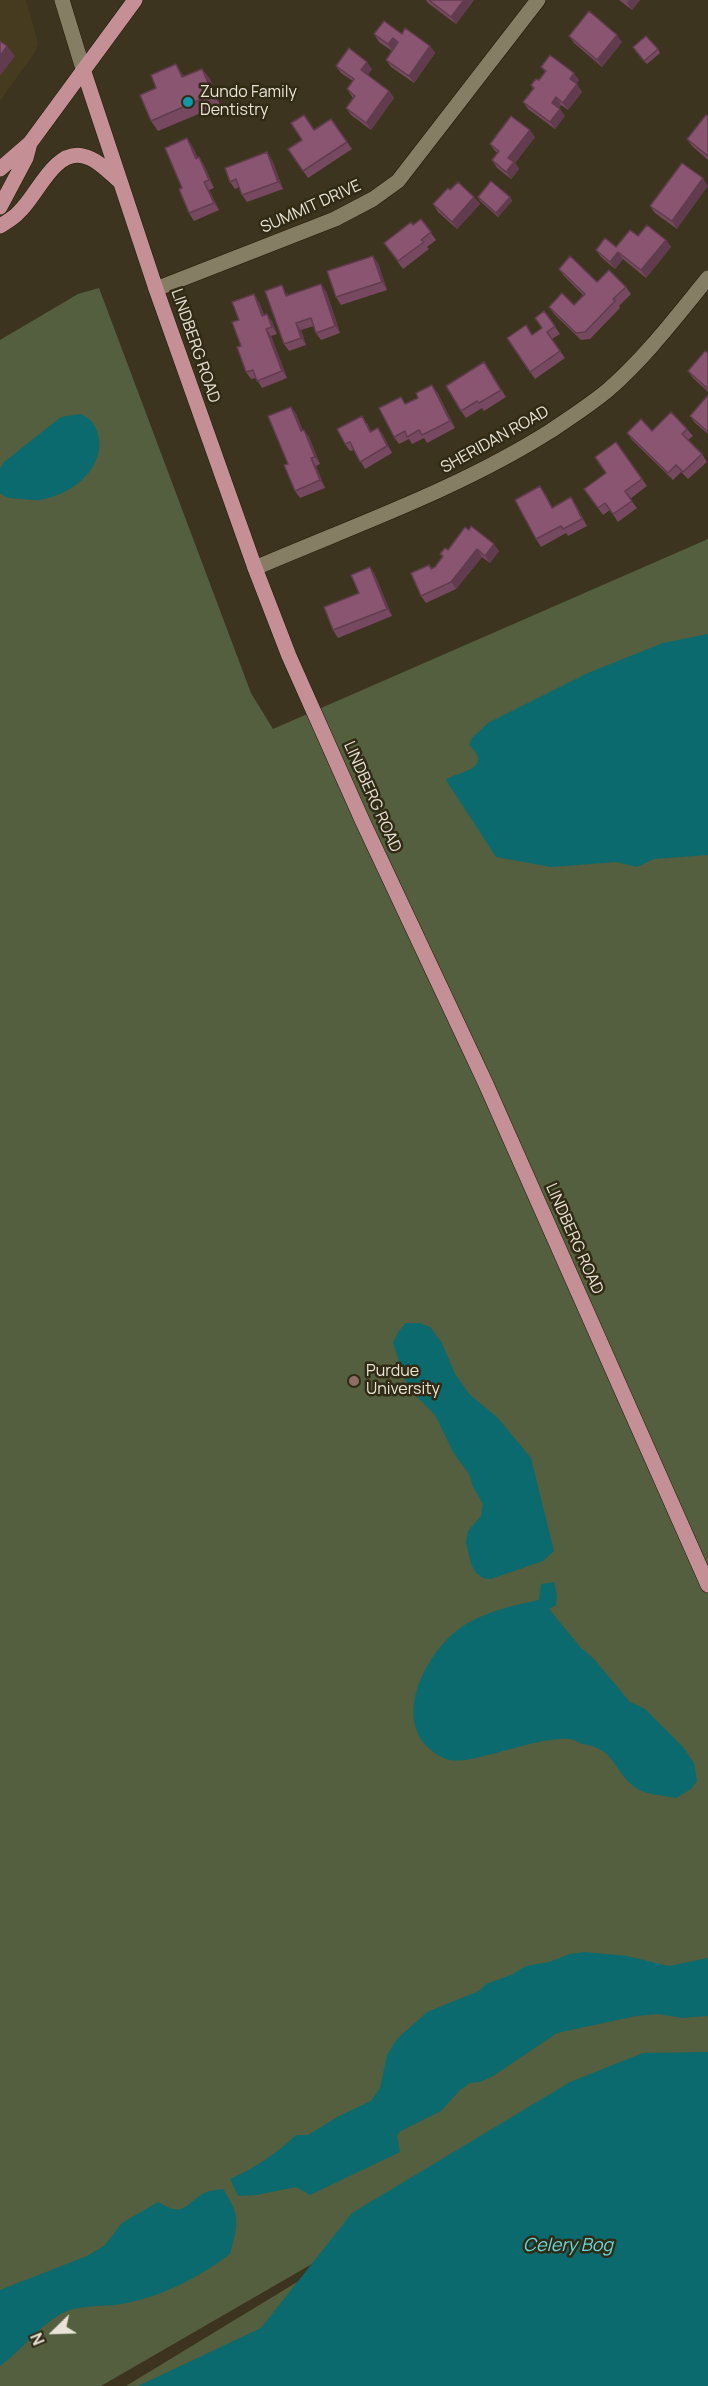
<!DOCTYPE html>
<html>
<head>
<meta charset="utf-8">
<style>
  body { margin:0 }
  #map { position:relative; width:708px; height:2386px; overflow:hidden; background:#3c341e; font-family:Manrope,sans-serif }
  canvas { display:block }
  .north { position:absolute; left:24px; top:2302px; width:60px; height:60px; -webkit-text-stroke:4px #312a14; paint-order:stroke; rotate:247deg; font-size:16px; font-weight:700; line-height:24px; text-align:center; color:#e9e4d7 }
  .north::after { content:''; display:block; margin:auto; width:21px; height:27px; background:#e9e4d7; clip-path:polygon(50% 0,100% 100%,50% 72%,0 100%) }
</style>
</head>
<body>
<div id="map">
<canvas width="708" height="2386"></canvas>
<div class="north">N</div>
</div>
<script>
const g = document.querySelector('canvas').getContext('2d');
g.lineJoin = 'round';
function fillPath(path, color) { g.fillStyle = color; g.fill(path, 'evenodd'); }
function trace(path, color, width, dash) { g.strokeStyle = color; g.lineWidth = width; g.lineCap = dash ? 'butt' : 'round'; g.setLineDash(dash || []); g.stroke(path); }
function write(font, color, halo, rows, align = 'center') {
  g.font = font + ' Manrope,sans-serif'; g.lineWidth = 5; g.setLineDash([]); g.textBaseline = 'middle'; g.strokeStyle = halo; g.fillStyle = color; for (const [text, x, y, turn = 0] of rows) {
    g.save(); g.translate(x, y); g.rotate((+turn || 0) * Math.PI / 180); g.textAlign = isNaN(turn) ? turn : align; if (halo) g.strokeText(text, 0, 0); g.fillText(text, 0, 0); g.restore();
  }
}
fillPath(new Path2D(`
  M 0,0 L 26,0 L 38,43 L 35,52 L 0,101 Z`), '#463b1e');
fillPath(new Path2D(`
  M 99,288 L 251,693 L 273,729 L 708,539 L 708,2386 L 126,2386 L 618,2087 L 101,2386 L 0,2386 L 0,340 L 78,294 Z`), '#535f3e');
fillPath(new Path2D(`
  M 81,414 C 92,420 97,426 99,439 C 103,471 70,495 40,500 C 34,501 27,499 21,499 C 13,498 6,499 0,493 L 0,469 L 4,462 L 61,417 Z
  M 708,634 L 708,855 L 654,859 L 637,867 L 616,862 L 551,867 L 496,857 L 446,780 C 455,772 496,770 469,745 L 472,738 L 488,723 L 588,673 L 663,643 Z
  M 406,1323 L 420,1323 L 430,1327 L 442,1343 L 455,1374 L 470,1395 L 497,1417 L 531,1458 L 554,1551 L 543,1561 L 491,1579 L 483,1578 L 476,1573 L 471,1564 L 466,1542 L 468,1531 L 481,1516 L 483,1504 L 473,1487 L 469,1474 L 453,1452 L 435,1415 L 408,1388 L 393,1343 L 398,1332 Z
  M 554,1582 L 557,1596 L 556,1605 L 549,1609 L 581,1648 L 594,1659 L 630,1702 L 645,1709 L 683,1747 L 694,1763 L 697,1781 L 691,1789 L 676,1798 C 662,1795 644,1795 633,1786 C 612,1768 615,1749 583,1744 C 579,1743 575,1740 570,1739 C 537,1735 467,1768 446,1759 C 383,1732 424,1650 466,1624 C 488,1611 515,1605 539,1600 L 541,1584 Z
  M 585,1952 L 627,1956 L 669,1966 L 708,1958 L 708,2016 L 682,2018 L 658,2014 L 636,2016 L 557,2033 L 493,2076 L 480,2082 L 470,2083 L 460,2090 L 441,2111 L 399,2132 L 397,2136 L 400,2152 L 310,2195 L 296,2187 L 256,2195 L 238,2196 L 230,2179 C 255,2168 276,2154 296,2135 L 308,2135 L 339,2116 L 371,2101 L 380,2088 L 387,2055 L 397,2039 L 427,2012 L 479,1991 L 486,1984 L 511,1975 L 526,1966 L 549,1962 L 570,1954 Z
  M 708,2052 L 708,2386 L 138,2386 L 261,2328 L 352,2213 L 570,2082 L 643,2053 Z
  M 223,2189 C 241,2216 238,2224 230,2254 C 199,2277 165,2295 127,2303 C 104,2308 79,2303 59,2315 C 37,2328 21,2351 0,2366 L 0,2290 L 87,2256 L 104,2246 L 122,2223 L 158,2202 C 188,2220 184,2201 209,2191 C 213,2190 219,2190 223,2189 Z`), '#0a6a6d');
const minor = new Path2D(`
  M 62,0 L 84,72
  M 156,289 L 335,219 L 373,199 L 398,181 L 538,0
  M 255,568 C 355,525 459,489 552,430 C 571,417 590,405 608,390 C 645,358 676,317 708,278`);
const major = new Path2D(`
  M 84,72 L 156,289 L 255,568 L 289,656 L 362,820 L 485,1082 L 708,1585
  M 0,169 L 30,143
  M 0,207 L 26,158 L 30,143 L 135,0
  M 0,226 C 6,222 14,218 19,212 C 37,196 54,149 83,156 C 97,159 108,171 118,180`);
trace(minor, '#231b06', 16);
trace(major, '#231b06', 16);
trace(minor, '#867d65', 15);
trace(major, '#c49095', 15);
fillPath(new Path2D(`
  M 426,0 L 474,0 L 456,24 L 428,3 Z
  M 619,0 L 640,0 L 632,10 Z
  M 374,34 L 402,34 L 430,46 L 435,53 L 414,83 L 391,67 L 386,60 L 392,51 L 379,42 Z
  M 569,36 L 622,42 L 602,67 L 574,43 Z
  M 658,49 L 660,53 L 647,64 L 635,51 Z
  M 336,66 L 372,69 L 367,75 L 389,91 L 394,98 L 371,130 L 351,115 L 346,108 L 353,98 L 347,89 L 353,81 L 341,73 Z
  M 541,67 L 579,80 L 576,84 L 582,92 L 568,110 L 561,105 L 559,108 L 565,116 L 555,129 L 528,109 L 523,102 L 533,89 L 531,85 L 539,80 L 545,72 Z
  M 202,69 L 210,79 L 220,105 L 158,131 L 151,121 L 156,88 L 183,75 L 184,76 Z
  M 708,116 L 708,160 L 692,146 L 687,139 Z
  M 331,119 L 352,149 L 308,178 L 288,149 Z
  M 535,137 L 515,163 L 519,169 L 511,179 L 497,168 L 492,160 L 498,153 L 495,151 L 490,144 Z
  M 187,138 L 192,146 L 198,158 L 204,165 L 214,188 L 209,190 L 219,210 L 194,221 L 189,213 L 182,188 Z
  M 272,160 L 283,189 L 247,202 L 242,195 L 239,187 L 235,189 L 230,182 Z
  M 682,163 L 677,229 L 655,213 L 650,206 Z
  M 450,190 L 474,197 L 480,204 L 457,229 L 438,212 L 433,204 Z
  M 478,197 L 510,197 L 512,201 L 498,217 L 480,201 Z
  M 421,219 L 436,240 L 427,247 L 429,249 L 403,269 L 384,243 Z
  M 638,236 L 666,240 L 671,247 L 646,278 L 623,259 L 615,269 L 601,257 L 596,250 L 616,247 Z
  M 378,263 L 387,290 L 341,305 L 336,297 Z
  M 559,269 L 597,282 L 626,287 L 631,294 L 619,306 L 620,308 L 590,339 L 581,340 L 554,314 L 549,307 L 574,305 L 583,295 L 564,276 Z
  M 326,291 L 340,333 L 321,340 L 316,333 L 314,326 L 301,330 L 306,345 L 289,351 L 284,344 L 287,292 L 288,295 Z
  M 259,302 L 264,315 L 272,321 L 277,334 L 271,336 L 287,378 L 262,388 L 256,378 L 251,379 L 246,372 L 239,320 Z
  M 544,311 L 560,334 L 552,339 L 565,358 L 535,379 L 507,338 L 532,335 L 542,328 Z
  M 708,353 L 708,392 L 693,378 L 688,371 Z
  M 484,362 L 506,397 L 484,411 L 482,408 L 466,418 L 461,411 Z
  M 437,392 L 455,428 L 427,443 L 424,438 L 412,444 L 409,439 L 399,444 L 394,437 L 406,404 Z
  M 708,395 L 708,434 L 695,423 L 690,416 Z
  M 291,407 L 296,414 L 303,431 L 309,437 L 320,464 L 316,466 L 325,488 L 300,498 L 295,491 Z
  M 367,423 L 371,432 L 378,428 L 383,435 L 392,453 L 365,469 L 354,450 L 350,451 L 345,444 Z
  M 687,429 L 693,436 L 688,440 L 702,454 L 707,462 L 688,479 L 681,472 L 673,480 L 632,440 L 627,433 Z
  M 616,442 L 647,486 L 630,499 L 637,508 L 618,522 L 610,510 L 603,515 L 584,489 L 606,473 Z
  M 545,493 L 552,507 L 576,505 L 587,526 L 568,536 L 566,533 L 541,547 L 536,539 Z
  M 465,527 L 499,551 L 490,563 L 482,557 L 456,589 L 426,603 L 421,596 L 429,565 L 432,568 L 435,567 L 442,557 L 440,554 L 448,550 Z
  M 370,567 L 375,575 L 392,616 L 338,638 L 333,630 L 359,593 Z`), '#774960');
fillPath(new Path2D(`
  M 464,0 L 474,0 L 456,24 L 451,17 Z
  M 629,0 L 640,0 L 632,10 L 627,3 Z
  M 617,35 L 622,42 L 602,67 L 597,60 Z
  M 393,38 L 398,45 L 393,52 L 388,44 Z
  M 7,46 L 15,56 L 0,76 L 0,56 Z
  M 430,46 L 435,53 L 414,83 L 409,76 Z
  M 367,62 L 372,69 L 366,78 L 361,70 Z
  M 176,64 L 183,75 L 189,88 L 182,77 Z
  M 202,69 L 210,79 L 220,105 L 213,94 Z
  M 574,73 L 579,80 L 575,86 L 570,79 Z
  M 577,84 L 582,92 L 568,110 L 563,103 Z
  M 389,91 L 394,98 L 371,130 L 366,123 Z
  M 556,97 L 561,105 L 557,110 L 552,103 Z
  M 560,109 L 565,116 L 555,129 L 550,122 Z
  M 530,130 L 535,137 L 515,163 L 519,169 L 511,179 L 506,172 L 508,158 Z
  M 187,138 L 192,146 L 201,166 L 196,159 Z
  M 267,152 L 272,160 L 283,189 L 278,182 Z
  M 199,157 L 204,165 L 214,188 L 209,180 Z
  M 703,178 L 708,186 L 677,229 L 672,221 Z
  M 204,182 L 209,190 L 219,210 L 214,203 Z
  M 474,197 L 480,204 L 457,229 L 452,222 Z
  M 510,197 L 512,201 L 498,217 L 496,213 Z
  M 666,240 L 671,247 L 646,278 L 641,270 Z
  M 618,252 L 623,259 L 615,269 L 610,262 Z
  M 373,256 L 378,263 L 387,290 L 382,282 Z
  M 321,284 L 326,291 L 340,333 L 335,326 Z
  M 254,294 L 259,302 L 267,323 L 262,316 Z
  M 267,314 L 272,321 L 277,334 L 272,327 Z
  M 296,323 L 301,330 L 306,345 L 301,338 Z
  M 266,329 L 271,336 L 287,378 L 282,371 Z
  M 432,385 L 437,392 L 455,428 L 450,421 Z
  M 291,407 L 296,414 L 306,439 L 301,431 Z
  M 378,428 L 383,435 L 392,453 L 387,446 Z
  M 304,430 L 309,437 L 320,464 L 315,457 Z
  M 311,458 L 316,466 L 325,488 L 320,480 Z
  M 571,497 L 576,505 L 587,526 L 582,519 Z
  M 494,544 L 499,551 L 490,563 L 485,556 Z
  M 477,549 L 482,557 L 456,589 L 451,582 Z
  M 370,567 L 375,575 L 392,616 L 387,609 Z`), '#613c4e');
const building = new Path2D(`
  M 429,0 L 464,0 L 451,17 Z
  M 589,11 L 617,35 L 597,60 L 569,36 Z
  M 384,21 L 402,34 L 405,28 L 430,46 L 409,76 L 386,60 L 398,42 L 393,38 L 388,44 L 374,34 Z
  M 646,36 L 658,49 L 644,61 L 633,47 Z
  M 0,41 L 7,46 L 0,56 Z
  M 349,48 L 367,62 L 361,70 L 389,91 L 366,123 L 346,108 L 355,96 L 347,89 L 354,79 L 336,66 Z
  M 550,55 L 574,73 L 570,79 L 577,84 L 563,103 L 556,97 L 552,103 L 560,109 L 550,122 L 523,102 L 534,88 L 531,85 L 536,79 L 539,80 L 546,71 L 541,67 Z
  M 176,64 L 182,77 L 202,69 L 213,94 L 151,121 L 140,95 L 156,88 L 151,75 Z
  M 304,115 L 314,130 L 331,119 L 347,142 L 303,171 L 288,149 L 302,140 L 291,123 Z
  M 706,115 L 708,116 L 708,156 L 687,139 Z
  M 511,116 L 530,130 L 508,158 L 514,162 L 506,172 L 492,160 L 499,151 L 490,144 Z
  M 187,138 L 196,159 L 199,157 L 209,180 L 204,182 L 214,203 L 189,213 L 179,189 L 182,188 L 165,148 Z
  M 267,152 L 278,182 L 242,195 L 236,179 L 230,182 L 225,168 Z
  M 682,163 L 703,178 L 672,221 L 650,206 Z
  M 491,181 L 510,197 L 496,213 L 478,197 Z
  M 458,182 L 474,197 L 452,222 L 433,204 L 448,188 L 450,190 Z
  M 421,219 L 431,232 L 421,240 L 424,242 L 398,261 L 384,243 L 411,222 L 413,225 Z
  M 647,225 L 666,240 L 641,270 L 618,252 L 610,262 L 596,250 L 605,238 L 616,247 L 630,230 L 638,236 Z
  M 373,256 L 382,282 L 336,297 L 327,271 Z
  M 570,256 L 597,282 L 609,270 L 626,287 L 613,299 L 615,301 L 585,332 L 576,333 L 549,307 L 562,293 L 574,305 L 585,294 L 559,269 Z
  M 321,284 L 335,326 L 316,333 L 311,318 L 296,323 L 301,338 L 284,344 L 265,291 L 282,285 L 286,296 Z
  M 254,294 L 262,316 L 267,314 L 272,327 L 266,329 L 282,371 L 257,381 L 253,370 L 246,372 L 237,347 L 241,346 L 232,322 L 239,320 L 232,302 Z
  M 544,311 L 555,326 L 547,332 L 560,351 L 530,372 L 507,338 L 526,325 L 532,335 L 542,328 L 535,318 Z
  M 705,351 L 708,353 L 708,389 L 688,371 Z
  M 484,362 L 501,390 L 479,403 L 477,401 L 461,411 L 446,386 Z
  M 432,385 L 450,421 L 422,435 L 419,430 L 407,437 L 405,431 L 394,437 L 379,408 L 401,397 L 405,404 L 418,398 L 416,393 Z
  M 708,395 L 708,432 L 690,416 Z
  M 291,407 L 301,431 L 304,430 L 315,457 L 311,458 L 320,480 L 295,491 L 284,465 L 288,464 L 268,416 Z
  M 671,412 L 687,429 L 682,434 L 702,454 L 683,472 L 676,465 L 668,473 L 627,433 L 641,419 L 652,431 Z
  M 362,416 L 370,432 L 378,428 L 387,446 L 360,462 L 350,442 L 345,444 L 337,429 Z
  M 616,442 L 642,479 L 625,491 L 632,501 L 613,514 L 605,503 L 598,508 L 584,489 L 606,473 L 595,457 Z
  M 540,486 L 552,508 L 571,497 L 582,519 L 563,529 L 561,526 L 536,539 L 515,500 Z
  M 471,526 L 494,544 L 485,556 L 477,549 L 451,582 L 421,596 L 411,573 L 429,565 L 431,569 L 435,567 L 443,556 L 440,554 L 445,548 L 448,550 L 465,527 L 469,530 Z
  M 370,567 L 387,609 L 333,630 L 324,607 L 359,593 L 351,575 Z`);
fillPath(building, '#8a5570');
trace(building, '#613c4e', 1.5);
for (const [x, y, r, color] of [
  [188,102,6,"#0f9aa8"],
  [354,1381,6,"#8d6e63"]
]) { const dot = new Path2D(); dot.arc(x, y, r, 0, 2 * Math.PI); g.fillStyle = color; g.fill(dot); trace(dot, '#312a14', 2); }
write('16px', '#e9e4d7', '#312a14', [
  ["Zundo Family",200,93],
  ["Dentistry",200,111],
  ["Purdue",366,1372],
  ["University",366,1390]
], 'left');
write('16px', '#e9e4d7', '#312a14', [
  ["SUMMIT DRIVE",311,207,-24],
  ["LINDBERG ROAD",195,346,71],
  ["SHERIDAN ROAD",495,440,-29],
  ["LINDBERG ROAD",372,797,66],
  ["LINDBERG ROAD",574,1239,66]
]);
write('italic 18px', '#62dce0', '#312a14', [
  ["Celery Bog",568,2246]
]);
</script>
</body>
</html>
